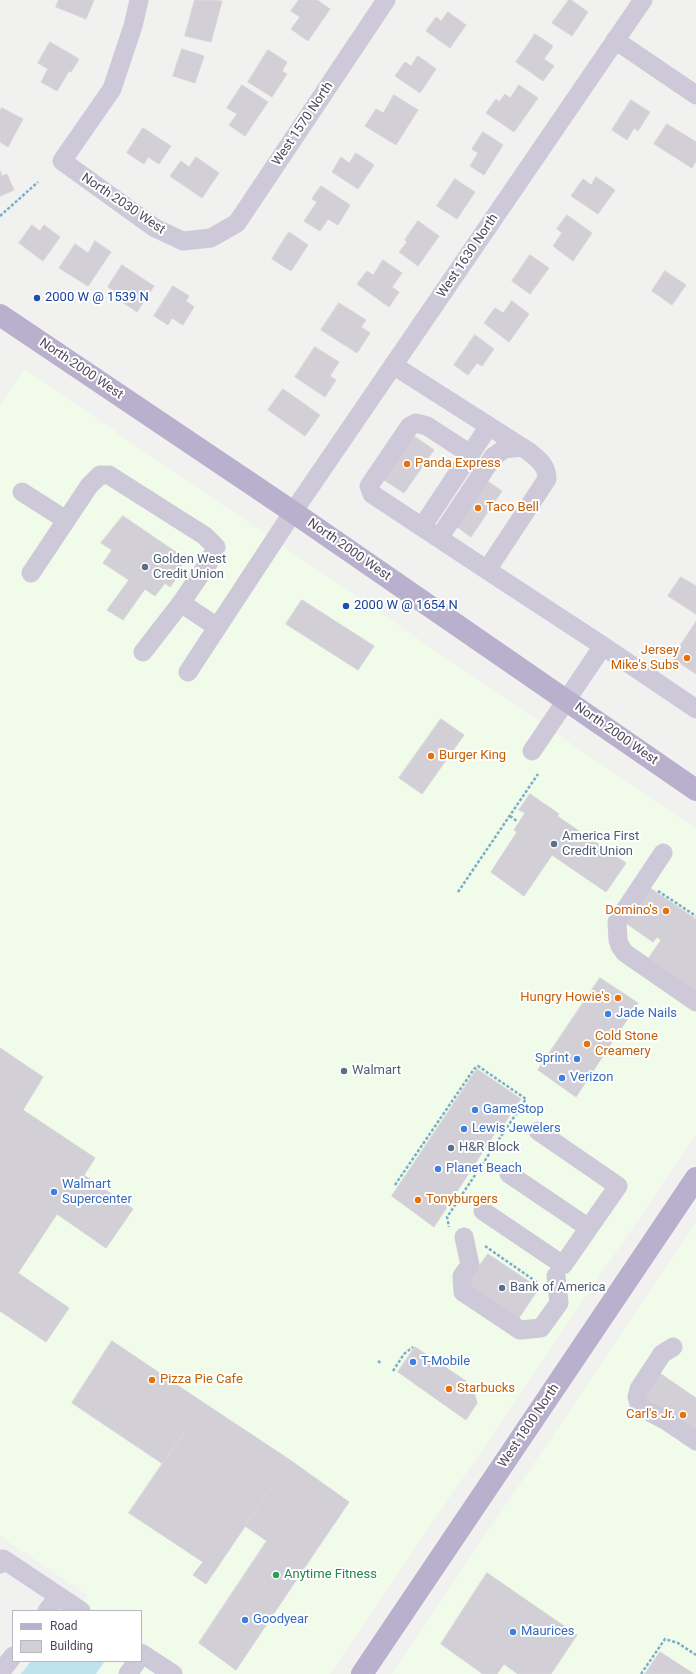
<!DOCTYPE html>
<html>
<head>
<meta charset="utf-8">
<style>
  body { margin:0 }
  #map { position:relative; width:696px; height:1674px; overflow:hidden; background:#f1f1ef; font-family:Roboto,sans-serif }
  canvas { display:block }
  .legend { position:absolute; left:12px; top:1610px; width:130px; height:52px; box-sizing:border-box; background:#fff; border:1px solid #b8b6be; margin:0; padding:5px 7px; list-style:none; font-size:12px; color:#4e485c }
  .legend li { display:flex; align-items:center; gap:8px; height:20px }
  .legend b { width:20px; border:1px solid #b8b6be }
</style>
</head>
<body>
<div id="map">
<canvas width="696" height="1674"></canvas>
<ul class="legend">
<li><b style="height:5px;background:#b9b0cd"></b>Road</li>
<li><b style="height:11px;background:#d3cfd6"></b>Building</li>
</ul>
</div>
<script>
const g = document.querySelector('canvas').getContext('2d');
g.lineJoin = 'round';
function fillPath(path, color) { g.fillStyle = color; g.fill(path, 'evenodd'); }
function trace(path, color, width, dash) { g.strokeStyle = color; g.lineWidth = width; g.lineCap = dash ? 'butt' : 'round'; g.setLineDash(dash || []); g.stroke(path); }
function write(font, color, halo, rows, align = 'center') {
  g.font = font + ' Roboto,sans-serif'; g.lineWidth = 4; g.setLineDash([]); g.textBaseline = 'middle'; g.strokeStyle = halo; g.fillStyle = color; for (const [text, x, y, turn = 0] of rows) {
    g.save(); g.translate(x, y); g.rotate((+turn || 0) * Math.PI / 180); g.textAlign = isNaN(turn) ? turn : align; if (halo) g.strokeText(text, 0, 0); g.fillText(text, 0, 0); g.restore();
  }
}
fillPath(new Path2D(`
  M 24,369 L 696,829 L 696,1134 L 330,1674 L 96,1674 L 105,1661 L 141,1661 L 141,1611 L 76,1611 L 88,1595 L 0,1536 L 0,405 Z
  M 696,1223 L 696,1674 L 392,1674 L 594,1374 Z`), '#f1fbe9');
fillPath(new Path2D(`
  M 31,1661 L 105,1661 L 96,1674 L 21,1674 Z`), '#bfe3ed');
const building = new Path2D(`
  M 59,0 L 94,0 L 86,19 L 56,7 Z
  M 195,0 L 222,1 L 211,42 L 185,36 Z
  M 299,0 L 317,0 L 330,9 L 308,41 L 291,29 L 300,17 L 291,11 Z
  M 569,0 L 571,0 L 588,12 L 572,36 L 552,23 Z
  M 448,12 L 466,25 L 450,48 L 426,31 L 436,17 L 441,21 Z
  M 535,34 L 553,46 L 544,59 L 554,66 L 543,81 L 516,62 Z
  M 50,42 L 79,59 L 71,72 L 69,71 L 57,91 L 41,82 L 48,69 L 38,63 Z
  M 182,49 L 204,56 L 195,83 L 173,76 Z
  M 268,50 L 287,62 L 282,71 L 287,74 L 272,97 L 248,82 Z
  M 418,56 L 436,69 L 420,93 L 395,76 L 405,62 L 411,66 Z
  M 242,85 L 268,102 L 245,136 L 229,125 L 237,114 L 227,108 Z
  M 519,85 L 538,98 L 514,132 L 486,113 L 496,99 L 499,102 L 505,94 L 510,98 Z
  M 394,95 L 418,110 L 396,145 L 365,126 L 376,109 L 383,113 Z
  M 631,100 L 650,112 L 638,131 L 634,128 L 627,140 L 612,130 Z
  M 2,108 L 23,119 L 8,147 L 0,142 L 0,111 Z
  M 667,124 L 696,142 L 696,161 L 692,168 L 654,144 Z
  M 143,128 L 171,146 L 159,164 L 148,157 L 144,164 L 127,153 Z
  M 483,132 L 503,145 L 484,175 L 470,166 L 478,153 L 472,149 Z
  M 356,153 L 374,165 L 358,189 L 332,172 L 341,157 L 349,163 Z
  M 196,157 L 219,173 L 202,198 L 170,176 L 181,161 L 189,167 Z
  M 0,171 L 2,176 L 7,174 L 14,190 L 0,196 Z
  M 596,177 L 615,190 L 598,214 L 571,196 L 583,179 L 591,185 Z
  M 455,179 L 475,192 L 457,219 L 437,206 Z
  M 321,186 L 350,205 L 338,225 L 328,219 L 320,231 L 304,221 L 317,202 L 312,199 Z
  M 567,215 L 592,233 L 573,261 L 553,246 L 562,233 L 557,229 Z
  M 418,221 L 439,236 L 418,266 L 399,252 L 407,242 L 405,240 Z
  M 32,225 L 40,231 L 44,225 L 60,237 L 43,261 L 19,243 Z
  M 289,232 L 308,245 L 291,271 L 272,259 Z
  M 95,241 L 111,252 L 88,286 L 59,268 L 75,244 L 88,253 Z
  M 530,255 L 549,268 L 530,294 L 512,281 Z
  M 383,260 L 402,273 L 392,287 L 399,292 L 389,307 L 357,284 L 367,271 L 373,275 Z
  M 122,265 L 154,286 L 137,312 L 118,299 L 120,295 L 108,287 Z
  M 665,271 L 686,285 L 672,305 L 652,291 Z
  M 173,286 L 189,296 L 186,301 L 194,307 L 183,325 L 172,318 L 168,325 L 154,316 Z
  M 512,301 L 529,314 L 509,342 L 484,323 L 495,308 L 503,313 Z
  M 339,303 L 366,320 L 361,327 L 370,333 L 357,353 L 321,330 Z
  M 475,335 L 494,349 L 482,366 L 477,363 L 468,375 L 454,365 Z
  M 315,347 L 339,362 L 330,376 L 336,380 L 325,397 L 295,377 Z
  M 283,389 L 320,415 L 305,436 L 268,410 Z
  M 411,434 L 434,450 L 404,493 L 381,478 Z
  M 484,479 L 502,491 L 471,537 L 453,524 Z
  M 123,516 L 186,559 L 178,571 L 180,573 L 170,587 L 165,583 L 155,596 L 145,589 L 123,620 L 107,610 L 129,580 L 103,563 L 112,550 L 101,543 Z
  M 681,577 L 696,586 L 696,614 L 668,596 Z
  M 302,600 L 374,646 L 358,670 L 286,624 Z
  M 696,622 L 696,674 L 672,658 Z
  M 441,719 L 464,735 L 422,794 L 399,778 Z
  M 530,794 L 559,814 L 557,816 L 626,863 L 606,892 L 552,855 L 524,896 L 491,872 L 517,832 L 514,830 L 525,813 L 519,810 Z
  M 647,886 L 696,919 L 696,992 L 648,959 L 661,940 L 657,937 L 653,942 L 623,921 Z
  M 600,978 L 638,1003 L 576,1097 L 538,1070 Z
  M 0,1048 L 43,1077 L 23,1110 L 95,1158 L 84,1175 L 133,1209 L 106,1248 L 57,1214 L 18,1273 L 69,1308 L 46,1342 L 0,1311 Z
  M 477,1069 L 521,1099 L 504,1124 L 502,1122 L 434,1227 L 392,1196 Z
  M 488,1254 L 539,1288 L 517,1321 L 465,1287 Z
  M 112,1341 L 204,1403 L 163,1464 L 72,1403 Z
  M 415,1347 L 472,1385 L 477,1403 L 466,1420 L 398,1372 Z
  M 658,1372 L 696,1398 L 696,1433 L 641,1397 Z
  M 204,1403 L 290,1460 L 206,1584 L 193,1575 L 203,1562 L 129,1513 Z
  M 290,1460 L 349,1502 L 305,1567 L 245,1526 Z
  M 267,1541 L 305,1567 L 236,1670 L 199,1643 Z
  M 487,1573 L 577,1635 L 551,1674 L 518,1674 L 504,1664 L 497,1674 L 483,1674 L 441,1644 Z
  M 660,1652 L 694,1674 L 645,1674 Z`);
fillPath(building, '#d3cfd6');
trace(building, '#d7d3da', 1);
trace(new Path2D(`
  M 0,216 L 38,182
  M 510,816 L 518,822
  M 658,891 L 696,916
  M 458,892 L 538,774
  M 395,1185 L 474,1069 L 478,1066 L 526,1099 L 447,1217 L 449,1227
  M 485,1246 L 538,1283
  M 378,1361 L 382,1364
  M 393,1371 L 404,1354 L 413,1347
  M 641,1674 L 665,1639 L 678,1643 L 696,1655`), '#78aeca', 2.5, [3, 2]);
trace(new Path2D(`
  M 139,0 L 133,26 L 112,89 L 62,161 L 155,228 L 183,241 L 211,238 L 237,223 L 386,0
  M 615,40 L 696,95
  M 393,365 L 528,451 C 538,459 547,465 547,479 L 487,570 L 603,646 L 696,709
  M 22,492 L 66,520
  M 422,527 L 372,494 L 369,486 L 407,430 L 410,426 L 416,423 L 427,426 L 470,454
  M 439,538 L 493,457 L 504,449 L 522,447
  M 487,570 L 422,527 L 489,426
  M 31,573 L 89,486 L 100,475 L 109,475 L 205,536 L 216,547 L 209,562 L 181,603 L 217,627
  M 143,652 L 181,603
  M 188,672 L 293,512 L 643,0
  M 532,751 L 603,646
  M 663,853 L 617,922 L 618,940 L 620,946 L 625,953 L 696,1002
  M 509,1174 L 589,1228
  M 483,1211 L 563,1265 L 618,1186 L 538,1131
  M 464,1237 L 470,1265 L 462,1276 L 463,1292 L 520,1330 L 541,1328 L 559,1303 L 556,1276
  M 673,1347 L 662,1354 L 639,1389 L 637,1397 L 639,1404 L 644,1409 L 665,1420 L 696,1441
  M 0,1564 L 3,1559 L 81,1611
  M 47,1611 L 59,1596
  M 141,1653 L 173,1674
  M 0,1673 L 13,1656
  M 128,1674 L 137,1661`), '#cec9d8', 19);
trace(new Path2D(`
  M 0,315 L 293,512 L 696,790
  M 362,1674 L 696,1178`), '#b9b0cd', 22);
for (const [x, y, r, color] of [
  [37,298,4,"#1a4fb4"],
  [407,464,4,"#e8710a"],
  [478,508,4,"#e8710a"],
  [145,567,4,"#5c6f8a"],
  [346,606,4,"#1a4fb4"],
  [687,658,4,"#e8710a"],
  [431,756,4,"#e8710a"],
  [554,844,4,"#5c6f8a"],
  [666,911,4,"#e8710a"],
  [618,998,4,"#e8710a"],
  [608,1014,4,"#3f7fe0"],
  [587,1044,4,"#e8710a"],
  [577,1059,4,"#3f7fe0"],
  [344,1071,4,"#5c6f8a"],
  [562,1078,4,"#3f7fe0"],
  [475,1110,4,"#3f7fe0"],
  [464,1129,4,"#3f7fe0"],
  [451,1148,4,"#5c6f8a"],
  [438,1169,4,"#3f7fe0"],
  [54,1192,4,"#3f7fe0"],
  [418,1200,4,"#e8710a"],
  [502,1288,4,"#5c6f8a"],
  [413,1362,4,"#3f7fe0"],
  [152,1380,4,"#e8710a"],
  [449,1389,4,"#e8710a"],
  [683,1415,4,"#e8710a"],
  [276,1575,4,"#2e9e5b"],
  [245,1620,4,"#3f7fe0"],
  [513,1632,4,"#3f7fe0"]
]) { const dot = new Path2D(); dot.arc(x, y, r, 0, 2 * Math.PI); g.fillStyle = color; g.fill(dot); trace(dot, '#fff', 1.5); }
write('13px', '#4e485c', '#fff', [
  ["West 1570 North",303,124,-56],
  ["North 2030 West",123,204,34],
  ["West 1630 North",468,256,-56],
  ["North 2000 West",81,369,34],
  ["North 2000 West",349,550,35],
  ["North 2000 West",616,734,35],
  ["West 1800 North",529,1426,-56]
]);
write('13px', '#164399', '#fff', [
  ["2000 W @ 1539 N",45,298],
  ["2000 W @ 1654 N",354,606]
], 'left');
write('13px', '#c56008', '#fff', [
  ["Panda Express",415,464],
  ["Taco Bell",486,508],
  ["Jersey",679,651,"right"],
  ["Mike's Subs",679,666,"right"],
  ["Burger King",439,756],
  ["Domino's",658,911,"right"],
  ["Hungry Howie's",610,998,"right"],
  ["Cold Stone",595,1037],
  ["Creamery",595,1052],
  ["Tonyburgers",426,1200],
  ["Pizza Pie Cafe",160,1380],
  ["Starbucks",457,1389],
  ["Carl's Jr.",675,1415,"right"]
], 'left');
write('13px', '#4e5e75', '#fff', [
  ["Golden West",153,560],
  ["Credit Union",153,575],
  ["America First",562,837],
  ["Credit Union",562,852],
  ["Walmart",352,1071],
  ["H&R Block",459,1148],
  ["Bank of America",510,1288]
], 'left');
write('13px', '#366cbe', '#fff', [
  ["Jade Nails",616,1014],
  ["Sprint",569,1059,"right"],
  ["Verizon",570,1078],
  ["GameStop",483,1110],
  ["Lewis Jewelers",472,1129],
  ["Planet Beach",446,1169],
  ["Walmart",62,1185],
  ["Supercenter",62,1200],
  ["T-Mobile",421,1362],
  ["Goodyear",253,1620],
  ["Maurices",521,1632]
], 'left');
write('13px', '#27864d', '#fff', [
  ["Anytime Fitness",284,1575]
], 'left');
</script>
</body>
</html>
